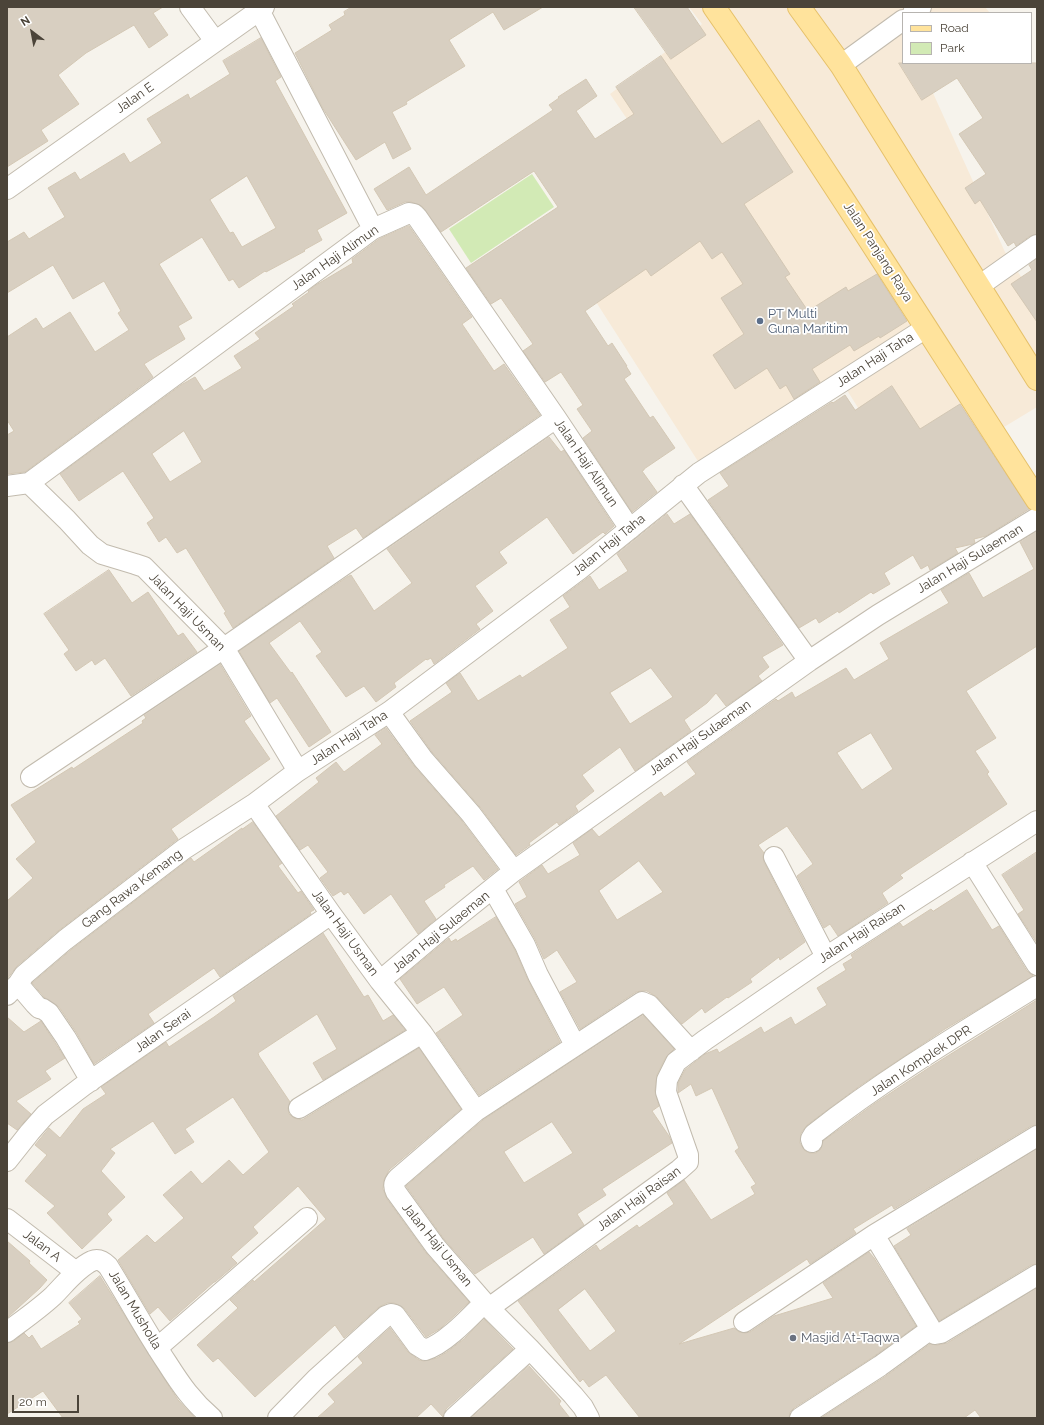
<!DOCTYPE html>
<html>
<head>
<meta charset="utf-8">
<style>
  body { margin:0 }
  #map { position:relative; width:1044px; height:1425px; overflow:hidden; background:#f6f3ec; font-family:Raleway,sans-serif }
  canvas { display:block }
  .frame { position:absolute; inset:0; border:8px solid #4b4439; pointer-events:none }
  .legend { position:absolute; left:902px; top:12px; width:130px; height:52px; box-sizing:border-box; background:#fff; border:1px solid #b7b4b0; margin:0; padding:5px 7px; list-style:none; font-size:12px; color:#4b4439 }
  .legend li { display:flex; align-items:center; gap:8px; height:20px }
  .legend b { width:20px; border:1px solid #b7b4b0 }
  .north { position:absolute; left:12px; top:12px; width:40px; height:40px; -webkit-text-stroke:3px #fff; paint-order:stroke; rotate:328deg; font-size:11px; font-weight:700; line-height:16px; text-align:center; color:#4b4439 }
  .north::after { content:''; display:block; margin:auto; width:14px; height:18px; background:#4b4439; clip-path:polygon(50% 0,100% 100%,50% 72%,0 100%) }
  .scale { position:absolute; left:12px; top:1395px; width:67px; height:18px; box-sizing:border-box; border:2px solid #4b4439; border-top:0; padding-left:5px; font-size:12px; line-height:14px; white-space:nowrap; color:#4b4439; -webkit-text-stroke:3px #fff; paint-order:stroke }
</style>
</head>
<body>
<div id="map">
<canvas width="1044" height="1425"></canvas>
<div class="frame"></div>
<ul class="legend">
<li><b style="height:5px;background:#ffe39c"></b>Road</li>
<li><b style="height:11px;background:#d2eab5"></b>Park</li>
</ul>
<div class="north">N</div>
<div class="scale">20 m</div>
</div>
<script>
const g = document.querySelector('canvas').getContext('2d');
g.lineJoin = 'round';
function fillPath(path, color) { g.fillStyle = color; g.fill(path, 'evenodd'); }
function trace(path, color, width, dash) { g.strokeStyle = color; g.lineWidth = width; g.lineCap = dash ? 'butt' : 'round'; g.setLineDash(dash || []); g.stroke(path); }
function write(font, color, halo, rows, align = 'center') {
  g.font = font + ' Raleway,sans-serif'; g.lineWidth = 3.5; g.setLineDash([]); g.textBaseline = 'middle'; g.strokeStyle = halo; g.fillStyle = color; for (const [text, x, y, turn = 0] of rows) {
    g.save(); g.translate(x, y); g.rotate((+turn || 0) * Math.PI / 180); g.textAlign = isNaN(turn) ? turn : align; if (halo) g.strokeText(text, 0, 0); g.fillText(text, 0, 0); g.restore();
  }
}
fillPath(new Path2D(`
  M 689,7 L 985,7 L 990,13 L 903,13 L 903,63 L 933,93 L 1005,252 L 1037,301 L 1037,407 L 907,486 L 840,379 L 701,466 L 557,241 L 661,169 L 610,94 L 702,24 Z`), '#f7ead8');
fillPath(new Path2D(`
  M 532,174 L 554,207 L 471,263 L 449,229 Z`), '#d2eab5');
const building = new Path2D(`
  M 7,7 L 163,7 L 153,13 L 168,35 L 149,48 L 134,25 L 86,53 L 58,75 L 79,104 L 41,130 L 48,141 L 7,167 Z
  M 352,7 L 543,7 L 504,30 L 493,12 L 449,40 L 465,66 L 406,102 L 407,104 L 392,112 L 411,149 L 393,159 L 385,142 L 356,160 L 322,107 L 295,53 L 332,30 L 329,25 L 345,15 L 344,12 Z
  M 634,7 L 687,7 L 706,35 L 671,59 Z
  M 261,38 L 281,77 L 275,81 L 347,213 L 317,230 L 322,240 L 304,250 L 305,251 L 266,272 L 265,271 L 239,288 L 233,279 L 229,281 L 202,237 L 159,264 L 192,318 L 178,326 L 185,339 L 144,364 L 153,377 L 25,472 L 7,474 L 7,435 L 14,431 L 7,420 L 7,337 L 36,318 L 43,329 L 70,312 L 95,352 L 129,330 L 118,313 L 121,311 L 104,281 L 73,299 L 53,265 L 7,293 L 7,242 L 24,232 L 29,239 L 65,217 L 48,188 L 75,172 L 80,180 L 124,153 L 130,163 L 162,143 L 147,119 L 188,94 L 190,99 L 230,74 L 223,61 ZM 247,176 L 276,228 L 242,247 L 233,232 L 230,233 L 210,200 Z
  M 661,56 L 722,144 L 759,120 L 793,172 L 744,204 L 790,274 L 785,277 L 808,311 L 846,287 L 848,291 L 877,274 L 907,321 L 880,338 L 879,336 L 854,351 L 850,345 L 812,369 L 820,382 L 794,399 L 786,385 L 780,389 L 767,368 L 735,389 L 713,355 L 744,334 L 721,298 L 743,284 L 722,252 L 712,259 L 700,241 L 651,276 L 646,269 L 585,311 L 608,346 L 612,343 L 627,366 L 626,366 L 631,374 L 624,379 L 650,418 L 653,416 L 675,448 L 644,469 L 644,470 L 642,471 L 657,492 L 632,512 L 583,438 L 592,431 L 577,409 L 583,405 L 561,372 L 545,382 L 523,351 L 533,344 L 501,298 L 491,304 L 466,268 L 558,207 L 534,171 L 441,232 L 422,206 L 411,202 L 405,202 L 387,210 L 374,189 L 409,167 L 426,195 L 553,110 L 549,105 L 559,98 L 558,97 L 586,79 L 597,96 L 576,111 L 595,139 L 634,114 L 616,87 Z
  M 899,63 L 1037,63 L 1037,234 L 1030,236 L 1016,246 L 1014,242 L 1008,246 L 980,200 L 975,204 L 965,188 L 986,174 L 959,134 L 983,118 L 957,78 L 922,100 Z
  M 409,226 L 472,317 L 462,324 L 494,371 L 504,364 L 540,415 L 363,538 L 356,528 L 327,546 L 334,558 L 233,628 L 224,613 L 226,612 L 186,548 L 177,553 L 166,537 L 159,542 L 147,523 L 154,518 L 123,471 L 79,501 L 60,474 L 181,385 L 195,377 L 204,391 L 242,368 L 234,356 L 260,339 L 255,333 L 294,306 L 292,304 L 309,292 L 308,291 L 316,285 L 353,263 L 352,259 L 379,239 ZM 184,431 L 202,462 L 170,482 L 152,454 Z
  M 1037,259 L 1037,322 L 1011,284 L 1032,270 L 1029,265 Z
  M 892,386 L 920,429 L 960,404 L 1029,509 L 986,536 L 974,539 L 975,543 L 973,544 L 955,548 L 958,553 L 930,570 L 928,565 L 921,569 L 913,555 L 884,573 L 890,584 L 873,594 L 871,592 L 839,613 L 838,611 L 819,623 L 816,618 L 799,628 L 708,500 L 729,486 L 720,473 L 832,402 L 833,403 L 845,395 L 855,410 Z
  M 549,437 L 561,452 L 564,450 L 614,526 L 605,534 L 603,532 L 573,554 L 547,517 L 499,552 L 507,563 L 475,586 L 493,611 L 476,624 L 480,629 L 434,664 L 431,658 L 427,660 L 426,659 L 394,683 L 396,687 L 376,702 L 364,686 L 346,697 L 316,656 L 322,652 L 300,621 L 269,643 L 291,673 L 292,672 L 331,732 L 309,747 L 277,698 L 270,703 L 239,651 L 347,577 L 351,575 L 374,611 L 412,583 L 387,549 Z
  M 667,514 L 674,524 L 690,514 L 783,645 L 762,657 L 769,667 L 758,676 L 762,681 L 726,706 L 716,693 L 707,703 L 684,720 L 691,731 L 635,771 L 620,747 L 582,775 L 594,791 L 575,806 L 578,811 L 559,825 L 557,822 L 529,843 L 530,845 L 516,855 L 480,807 L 432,752 L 410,721 L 452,692 L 446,683 L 460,673 L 478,701 L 520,675 L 522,678 L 568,648 L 550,620 L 570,607 L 563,596 L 590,576 L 599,590 L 628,571 L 617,554 ZM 651,668 L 673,697 L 630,724 L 610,693 Z
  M 1037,531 L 1037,646 L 966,691 L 996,738 L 975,751 L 989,772 L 987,774 L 1007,804 L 900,875 L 903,878 L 882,893 L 888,903 L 838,936 L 830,924 L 824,928 L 797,876 L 813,864 L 787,826 L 758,845 L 764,853 L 763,857 L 764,862 L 805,942 L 780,960 L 779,957 L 750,979 L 752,982 L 728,998 L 727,997 L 705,1013 L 702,1008 L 682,1024 L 657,997 L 647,991 L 641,991 L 636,992 L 580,1029 L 560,992 L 577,982 L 557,950 L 544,959 L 535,939 L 515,904 L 527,897 L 519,882 L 542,865 L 548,874 L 580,855 L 573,843 L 592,829 L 599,837 L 661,792 L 664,797 L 696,774 L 687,762 L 776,699 L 778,701 L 792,692 L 795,698 L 846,668 L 854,680 L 889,659 L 880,643 L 949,603 L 941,590 L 969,573 L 983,598 L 1034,569 L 1020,542 ZM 871,733 L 893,769 L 862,790 L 837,753 ZM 639,861 L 663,892 L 617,920 L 599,891 Z
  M 109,570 L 132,603 L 148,592 L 178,636 L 183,633 L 197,652 L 131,696 L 105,658 L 95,665 L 92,660 L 76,671 L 64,654 L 69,650 L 44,614 Z
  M 220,664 L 251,716 L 244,721 L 270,759 L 171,829 L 178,839 L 58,931 L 17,966 L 7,979 L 7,901 L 33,878 L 16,859 L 36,842 L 11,805 L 72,767 L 73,769 L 143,723 L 142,721 L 146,718 L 144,715 Z
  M 386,728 L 414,766 L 462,821 L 498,869 L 484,880 L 473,866 L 444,885 L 445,887 L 424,901 L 436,919 L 418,934 L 391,894 L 364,914 L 348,892 L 344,895 L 341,891 L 333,896 L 320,878 L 328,872 L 308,845 L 300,850 L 276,816 L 319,782 L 316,778 L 336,762 L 344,772 L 382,744 L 375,735 Z
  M 253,822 L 282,863 L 278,866 L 298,893 L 301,891 L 314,910 L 310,912 L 311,914 L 220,977 L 214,968 L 148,1014 L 154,1023 L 94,1064 L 76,1032 L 59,1007 L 45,998 L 32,983 L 72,949 L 191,858 L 194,862 L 242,828 L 242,829 Z
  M 1037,852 L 1037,943 L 1018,914 L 1024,910 L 1002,875 Z
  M 967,890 L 992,930 L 999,926 L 1027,971 L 1033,976 L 945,1029 L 861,1085 L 807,1125 L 801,1133 L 800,1143 L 805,1151 L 810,1153 L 816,1153 L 821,1149 L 823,1141 L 874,1104 L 930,1067 L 1037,1000 L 1037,1125 L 1031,1126 L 894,1209 L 892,1205 L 853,1229 L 856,1233 L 810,1264 L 807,1259 L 679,1344 L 734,1328 L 739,1332 L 745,1333 L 750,1332 L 774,1316 L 833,1298 L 823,1283 L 869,1252 L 874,1258 L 916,1326 L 873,1357 L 794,1408 L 790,1412 L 789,1418 L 640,1418 L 606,1375 L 589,1387 L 583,1379 L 580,1382 L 518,1301 L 596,1245 L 600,1251 L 637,1225 L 639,1228 L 674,1204 L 667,1193 L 684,1180 L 711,1220 L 755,1194 L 751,1187 L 756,1184 L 735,1151 L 739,1148 L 712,1088 L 696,1096 L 691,1084 L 678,1093 L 678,1083 L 685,1070 L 705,1054 L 717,1049 L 719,1053 L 761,1027 L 764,1033 L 791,1017 L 795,1025 L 827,1005 L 817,988 L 846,970 L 843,964 L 853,958 L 851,955 L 900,923 L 903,927 L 931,909 L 933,911 ZM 585,1289 L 616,1331 L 590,1351 L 558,1310 Z
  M 496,917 L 515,950 L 528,980 L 560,1042 L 479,1095 L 436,1033 L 463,1015 L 444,987 L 417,1004 L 400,979 L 449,938 L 451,942 L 456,939 L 457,941 Z
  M 323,933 L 364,997 L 368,995 L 383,1021 L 393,1015 L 405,1030 L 323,1080 L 313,1063 L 337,1049 L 317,1014 L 258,1053 L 259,1056 L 290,1102 L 288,1108 L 289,1114 L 294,1118 L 302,1120 L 419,1048 L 461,1109 L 389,1170 L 384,1180 L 383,1189 L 387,1199 L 426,1253 L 469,1302 L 441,1328 L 426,1337 L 404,1308 L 394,1303 L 387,1303 L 379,1307 L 344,1338 L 335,1325 L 255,1397 L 218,1358 L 213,1362 L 197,1345 L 238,1308 L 230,1300 L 253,1280 L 254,1282 L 326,1219 L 298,1186 L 253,1227 L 258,1233 L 231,1257 L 237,1263 L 215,1282 L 214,1282 L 170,1321 L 158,1307 L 150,1314 L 118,1260 L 147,1235 L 155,1243 L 184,1218 L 163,1195 L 191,1171 L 202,1184 L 229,1160 L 243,1175 L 269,1152 L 233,1097 L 185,1129 L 194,1142 L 175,1154 L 153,1121 L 110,1149 L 115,1153 L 101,1171 L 125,1197 L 107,1214 L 112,1220 L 82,1249 L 47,1213 L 55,1206 L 25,1181 L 47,1155 L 35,1145 L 49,1128 L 60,1138 L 83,1109 L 106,1094 L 101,1087 L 166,1042 L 169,1047 L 214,1017 L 236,1001 L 233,996 Z
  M 643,1015 L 674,1049 L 666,1057 L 657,1075 L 655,1091 L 659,1106 L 652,1111 L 669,1136 L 672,1143 L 602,1189 L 606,1195 L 577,1214 L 584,1225 L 544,1254 L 533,1237 L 475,1274 L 444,1239 L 406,1186 L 483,1120 ZM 552,1122 L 573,1153 L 524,1183 L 504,1152 Z
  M 7,1017 L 24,1032 L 41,1021 L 65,1058 L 45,1071 L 51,1079 L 16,1101 L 31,1114 L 17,1130 L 7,1123 Z
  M 1037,1149 L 1037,1264 L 1031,1265 L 939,1321 L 894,1246 L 911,1235 L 907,1229 Z
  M 7,1241 L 30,1261 L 29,1263 L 47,1280 L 40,1288 L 7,1318 Z
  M 100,1276 L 163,1377 L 178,1400 L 195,1418 L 63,1418 L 43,1391 L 7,1414 L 7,1343 L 14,1341 L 24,1333 L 29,1338 L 32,1335 L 41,1349 L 80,1324 L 78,1322 L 82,1319 L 69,1303 Z
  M 1037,1288 L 1037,1418 L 981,1418 L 975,1410 L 964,1418 L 821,1418 L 886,1376 L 930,1344 L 937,1345 L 947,1343 Z
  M 484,1319 L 513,1349 L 446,1409 L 443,1417 L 431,1404 L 416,1418 L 317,1418 L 335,1402 L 328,1394 L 363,1363 L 358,1357 L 390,1328 L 408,1352 L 419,1360 L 424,1361 L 437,1358 L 447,1352 L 464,1339 Z
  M 529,1366 L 561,1401 L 559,1404 L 570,1418 L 471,1418 Z`);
fillPath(building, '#d8cfc1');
trace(building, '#d3c7b4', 1);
const street = new Path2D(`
  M 190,7 L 215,41
  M 259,10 L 373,229
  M 913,13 L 921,7
  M 841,65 L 903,20
  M 7,189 L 264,7
  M 979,286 L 1037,245
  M 29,483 L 373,229 L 409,213 L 414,214 L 417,217 L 556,418 L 630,529
  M 683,485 L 809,661
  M 7,486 L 29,483 L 67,520 L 90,545 L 102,554 L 135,564 L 144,567 L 224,648 L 298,771
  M 389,712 L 423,759 L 471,814 L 514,871
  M 31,777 L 224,648 L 556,418
  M 774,857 L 826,957
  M 972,862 L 1037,965
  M 493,889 L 525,945 L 538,975 L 575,1045
  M 380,981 L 438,932 L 514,871 L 809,661 L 878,615 L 1037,518
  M 18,984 L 35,1004 L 39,1008 L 43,1009 L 49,1013 L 66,1038 L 91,1081
  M 7,995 L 18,984 L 24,975 L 65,940 L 184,849 L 254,804
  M 299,1108 L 422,1033
  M 476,1111 L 642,1002 L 649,1005 L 691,1051
  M 812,1142 L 811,1139 L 814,1134 C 884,1079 961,1033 1037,986
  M 7,1161 L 30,1132 L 45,1115 L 83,1086 L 331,914
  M 7,1219 L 76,1272
  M 874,1235 L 931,1329 L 935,1334 L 941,1333 L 1037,1275
  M 489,1308 L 679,1170 L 688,1162 L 688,1155 L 666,1092 L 667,1080 L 676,1062 L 705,1040 L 826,957 L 1037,821
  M 744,1322 L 874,1235 L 1037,1136
  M 7,1332 C 23,1320 39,1309 53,1296 C 65,1284 77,1268 92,1261 C 99,1258 104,1262 108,1266 C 128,1298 146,1332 167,1363 C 181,1385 192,1401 212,1418
  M 157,1348 L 307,1218
  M 278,1418 L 316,1379 L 386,1316 L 391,1314 L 395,1315 L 417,1345 L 425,1350 C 444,1345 470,1317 484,1303
  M 454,1418 L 530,1349
  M 589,1418 L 583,1407 L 573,1395 L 530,1349 L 489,1308 L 435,1246 L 396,1192 C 393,1186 394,1182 398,1178 L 476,1111 L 422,1033 L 380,981 L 331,914 L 254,804 L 298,771 L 389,712 L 580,569 L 699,473 L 926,328
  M 800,1418 L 880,1366 L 931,1329`);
const primary = new Path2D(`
  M 714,7 C 826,168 930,335 1037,500
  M 799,7 L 841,65 L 1037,379`);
trace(street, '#c2bbae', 22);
trace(primary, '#e6c16a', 24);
trace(street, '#fff', 20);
trace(primary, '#ffe39c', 22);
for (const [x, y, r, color] of [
  [760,321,4,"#5c6f8a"],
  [793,1338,4,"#6b7280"]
]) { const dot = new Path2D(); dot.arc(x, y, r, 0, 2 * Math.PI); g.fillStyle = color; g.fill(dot); trace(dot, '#fff', 1.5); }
write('13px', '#4b4439', '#fff', [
  ["Jalan E",135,98,-35],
  ["Jalan Panjang Raya",878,252,57],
  ["Jalan Haji Alimun",335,258,-35],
  ["Jalan Haji Taha",875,360,-33],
  ["Jalan Haji Alimun",586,463,56],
  ["Jalan Haji Taha",609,545,-39],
  ["Jalan Haji Sulaeman",970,559,-31],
  ["Jalan Haji Usman",187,612,46],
  ["Jalan Haji Taha",349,738,-33],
  ["Jalan Haji Sulaeman",700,738,-35],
  ["Gang Rawa Kemang",132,889,-37],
  ["Jalan Haji Sulaeman",441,932,-39],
  ["Jalan Haji Usman",345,933,54],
  ["Jalan Haji Raisan",862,933,-33],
  ["Jalan Serai",163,1031,-35],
  ["Jalan Komplek DPR",921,1061,-33],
  ["Jalan Haji Raisan",639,1199,-36],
  ["Jalan Haji Usman",437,1245,51],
  ["Jalan A",42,1246,37],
  ["Jalan Musholla",135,1310,59]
]);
write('13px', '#4e5e75', '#fff', [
  ["PT Multi",768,314],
  ["Guna Maritim",768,329]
], 'left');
write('13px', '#5b616d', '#fff', [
  ["Masjid At-Taqwa",801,1338]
], 'left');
</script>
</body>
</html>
